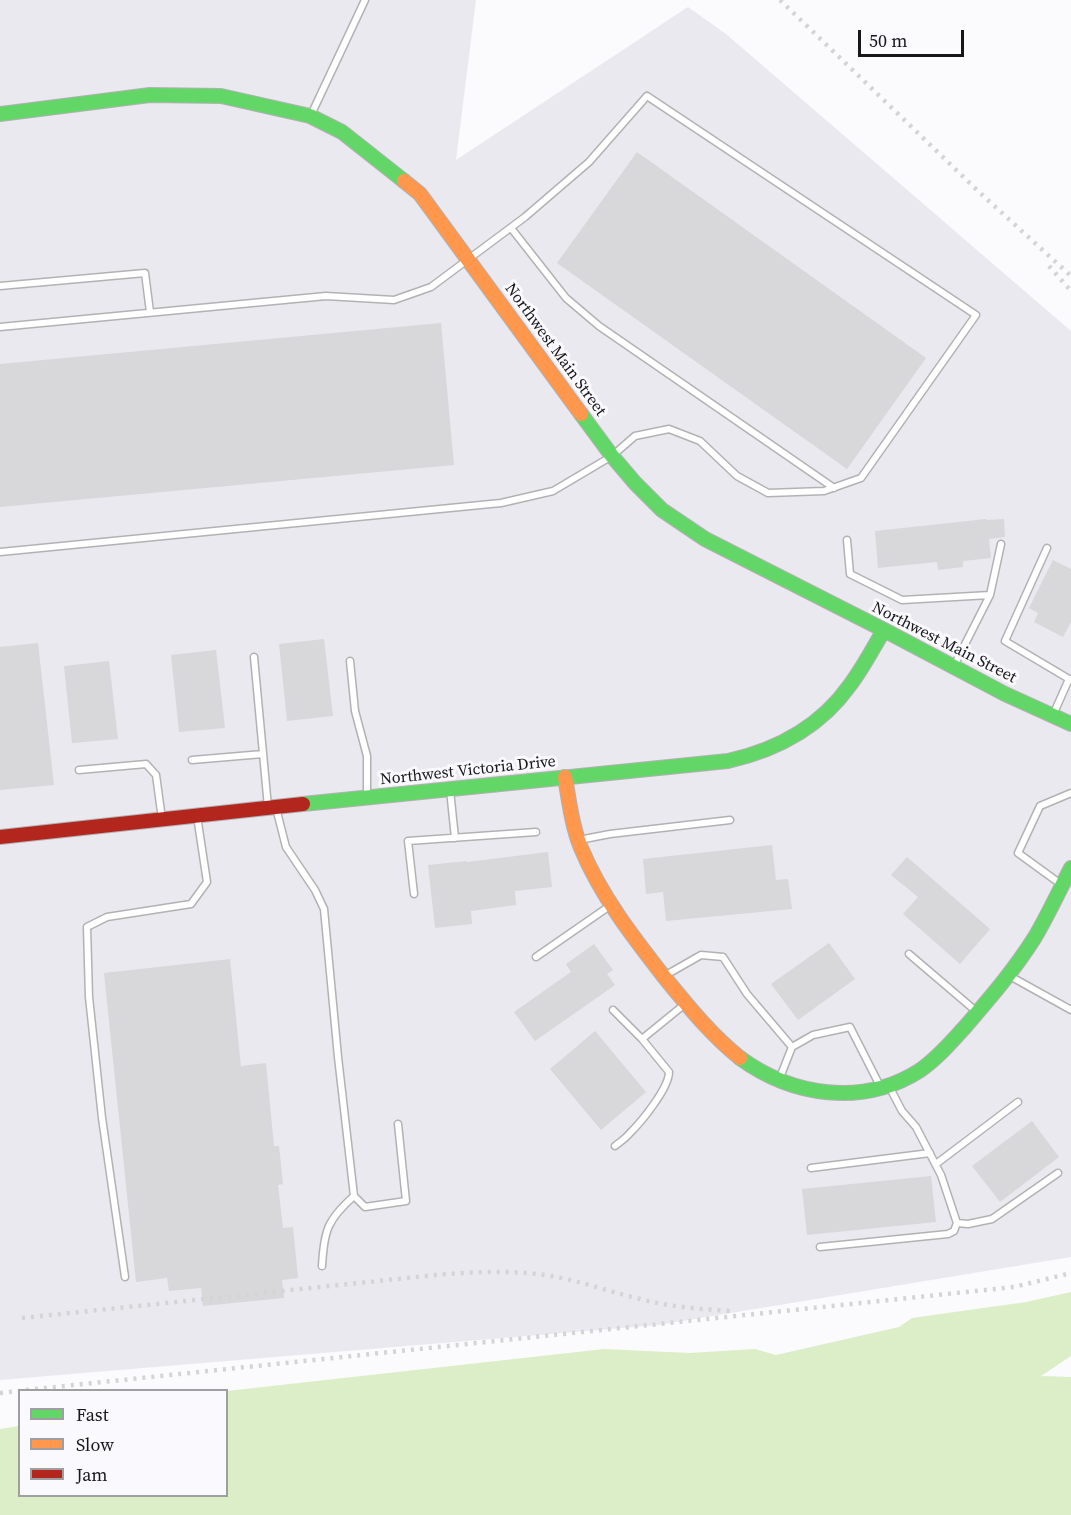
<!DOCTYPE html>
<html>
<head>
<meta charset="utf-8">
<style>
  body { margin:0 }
  #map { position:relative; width:1071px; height:1515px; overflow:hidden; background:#fbfafc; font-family:"Source Serif 4",serif }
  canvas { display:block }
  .legend { position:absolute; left:18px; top:1389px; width:210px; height:108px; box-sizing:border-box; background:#faf9fd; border:2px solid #9f9fa1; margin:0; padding:8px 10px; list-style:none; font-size:18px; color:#171718 }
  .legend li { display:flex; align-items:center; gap:12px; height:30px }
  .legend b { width:30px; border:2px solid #9f9fa1 }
  .scale { position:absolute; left:858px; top:30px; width:106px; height:27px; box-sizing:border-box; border:3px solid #171718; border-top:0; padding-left:8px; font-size:18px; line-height:21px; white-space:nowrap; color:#171718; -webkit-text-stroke:4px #faf9fd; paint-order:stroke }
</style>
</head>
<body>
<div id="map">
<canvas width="1071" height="1515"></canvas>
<ul class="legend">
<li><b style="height:8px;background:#63d668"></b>Fast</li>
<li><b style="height:8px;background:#ff974d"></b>Slow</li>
<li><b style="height:8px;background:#b3261e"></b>Jam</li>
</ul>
<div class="scale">50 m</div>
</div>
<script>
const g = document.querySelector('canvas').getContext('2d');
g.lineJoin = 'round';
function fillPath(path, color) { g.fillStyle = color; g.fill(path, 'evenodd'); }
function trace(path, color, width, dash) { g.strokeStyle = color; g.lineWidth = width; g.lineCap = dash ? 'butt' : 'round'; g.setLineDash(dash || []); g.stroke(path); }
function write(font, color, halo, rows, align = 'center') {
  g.font = font + ' "Source Serif 4",serif'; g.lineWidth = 6; g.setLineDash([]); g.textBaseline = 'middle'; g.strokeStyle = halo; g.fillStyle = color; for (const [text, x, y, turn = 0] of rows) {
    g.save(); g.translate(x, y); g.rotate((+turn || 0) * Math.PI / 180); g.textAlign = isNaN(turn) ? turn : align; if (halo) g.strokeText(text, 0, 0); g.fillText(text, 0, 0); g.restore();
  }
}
fillPath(new Path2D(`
  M 0,0 L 476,0 L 456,160 L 688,7 L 726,34 L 1071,331 L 1071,1257 L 658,1325 L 0,1380 Z`), '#ebe9f0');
fillPath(new Path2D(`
  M 1071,1292 L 1071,1356 L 1041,1376 L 1071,1377 L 1071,1515 L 0,1515 L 0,1429 L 19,1426 L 20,1496 L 226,1496 L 227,1391 L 604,1349 L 689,1353 L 755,1349 L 776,1355 L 899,1327 L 912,1318 L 1026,1302 Z`), '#dbeec8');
fillPath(new Path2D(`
  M 637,152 L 926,358 L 847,469 L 557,263 Z
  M 441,323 L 454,465 L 0,507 L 0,364 Z
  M 986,519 L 987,520 L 1004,519 L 1005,537 L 989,539 L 991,558 L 963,561 L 963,567 L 938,570 L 937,562 L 878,568 L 875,531 Z
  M 1053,560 L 1071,569 L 1071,622 L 1063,637 L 1034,622 L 1038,613 L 1029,608 Z
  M 324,639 L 333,716 L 287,721 L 279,644 Z
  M 38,643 L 54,785 L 0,790 L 0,647 Z
  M 216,650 L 225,728 L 179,732 L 171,655 Z
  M 109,661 L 118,739 L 72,743 L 64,666 Z
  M 772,845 L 776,880 L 788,879 L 792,909 L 666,921 L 663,892 L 646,894 L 643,859 Z
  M 548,852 L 552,887 L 515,891 L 516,905 L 471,911 L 472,924 L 435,928 L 428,865 L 467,861 L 467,862 Z
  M 907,857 L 990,929 L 960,964 L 903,914 L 918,897 L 891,875 Z
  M 829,943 L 855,979 L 798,1020 L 771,984 Z
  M 594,944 L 613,970 L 607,974 L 615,985 L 535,1041 L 514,1012 L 571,972 L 566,964 Z
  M 230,959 L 241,1066 L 266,1063 L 274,1146 L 279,1146 L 283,1184 L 278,1185 L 283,1228 L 293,1227 L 298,1278 L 282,1280 L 284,1298 L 203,1306 L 201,1288 L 169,1291 L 167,1278 L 136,1282 L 104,973 Z
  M 595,1031 L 646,1092 L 601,1130 L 550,1069 Z
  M 1032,1121 L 1059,1157 L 1000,1202 L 972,1166 Z
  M 931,1176 L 936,1222 L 807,1235 L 802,1189 Z`), '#d8d7d9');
const lane = new Path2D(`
  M 311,115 L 365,0
  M 511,228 L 566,298 L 599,326 L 834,488
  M 0,286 L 145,273 L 150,312
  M 0,327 L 326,296 L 394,300 L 431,287 L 525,217 L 589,162 L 647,96 L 976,315 L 861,478 L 824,491 L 768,493 L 737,476 L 700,441 L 669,429 L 635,436 L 612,456 L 553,491 L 501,503 L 0,552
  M 847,540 L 850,574 L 902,600 L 990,595 L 954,666
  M 1047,548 L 1005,641 L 1069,679
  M 990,595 L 1001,544
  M 254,657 L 268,807
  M 350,661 L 355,711 L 367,756 L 367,797
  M 1053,715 L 1069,679 L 1070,679
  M 192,760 L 263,754
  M 79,770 L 146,764 L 156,775 L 162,819
  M 450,790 L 455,838
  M 276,808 L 286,847 L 315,890 L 324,909 L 338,1057 L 354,1196 L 365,1207 L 406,1201 L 398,1124
  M 579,840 L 610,834 L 730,820
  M 1062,885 L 1018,853 L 1040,806 L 1071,793
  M 414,894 L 408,841 L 536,832
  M 909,954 L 977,1012
  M 536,957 L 611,905
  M 666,975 L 701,955 L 723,957 L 747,994 L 792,1047
  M 1008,975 L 1071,1010
  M 613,1010 L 642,1039
  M 779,1080 L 792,1047 L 813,1035 L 850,1027 L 880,1086
  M 615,1146 C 620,1142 626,1138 630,1133 C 642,1121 669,1088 669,1072 L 642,1039 L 685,1004
  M 936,1164 L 1018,1102
  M 811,1168 L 930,1153
  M 957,1223 L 968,1224 L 992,1219 L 1058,1173
  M 820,1247 L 948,1234 L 954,1231 L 957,1223 L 941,1175 L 916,1127 L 902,1111 L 890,1088
  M 322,1266 C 324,1231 327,1220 354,1196
  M 125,1277 L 102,1118 L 89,997 L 87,927 L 107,917 L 191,904 L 207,882 L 197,816`);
const fast = new Path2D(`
  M 0,114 L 150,95 L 221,96 L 310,116 L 342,132 L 404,181
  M 581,414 L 612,456 L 635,483 L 662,510 L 705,539 L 884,630 L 1005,694 L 1071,724
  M 303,804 L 728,761 C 777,750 821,726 850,685 C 863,668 873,648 884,630
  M 740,1058 C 792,1096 862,1107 919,1071 C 937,1059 951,1042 965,1027 C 990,998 1015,969 1035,937 C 1048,915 1059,891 1071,868`);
const slow = new Path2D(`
  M 404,181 L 420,194 L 581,414
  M 565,777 C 569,801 572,826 581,848 C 601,896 633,937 665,978 C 688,1006 711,1035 740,1058`);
const jam = new Path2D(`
  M 0,837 L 303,804`);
trace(lane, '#b2b2b3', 9);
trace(fast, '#b2b2b3', 16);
trace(slow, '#b2b2b3', 16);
trace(jam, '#b2b2b3', 16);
trace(lane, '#fefeff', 6);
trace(fast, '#63d668', 14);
trace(slow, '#ff974d', 14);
trace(jam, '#b3261e', 14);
trace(new Path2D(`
  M 780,0 L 978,191 L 1071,276
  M 1049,266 L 1071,291
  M 22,1318 L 445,1274 C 481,1272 516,1270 551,1276 C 581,1281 610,1292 640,1299 C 670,1307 700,1309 731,1311
  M 26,1390 L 1014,1287 L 1071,1273
  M 0,1393 L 20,1391`), '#d4d4d5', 4.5, [3, 6]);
write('16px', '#171718', '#faf9fd', [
  ["Northwest Main Street",555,350,54],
  ["Northwest Main Street",944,643,27],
  ["Northwest Victoria Drive",468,771,-6]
]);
</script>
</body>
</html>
